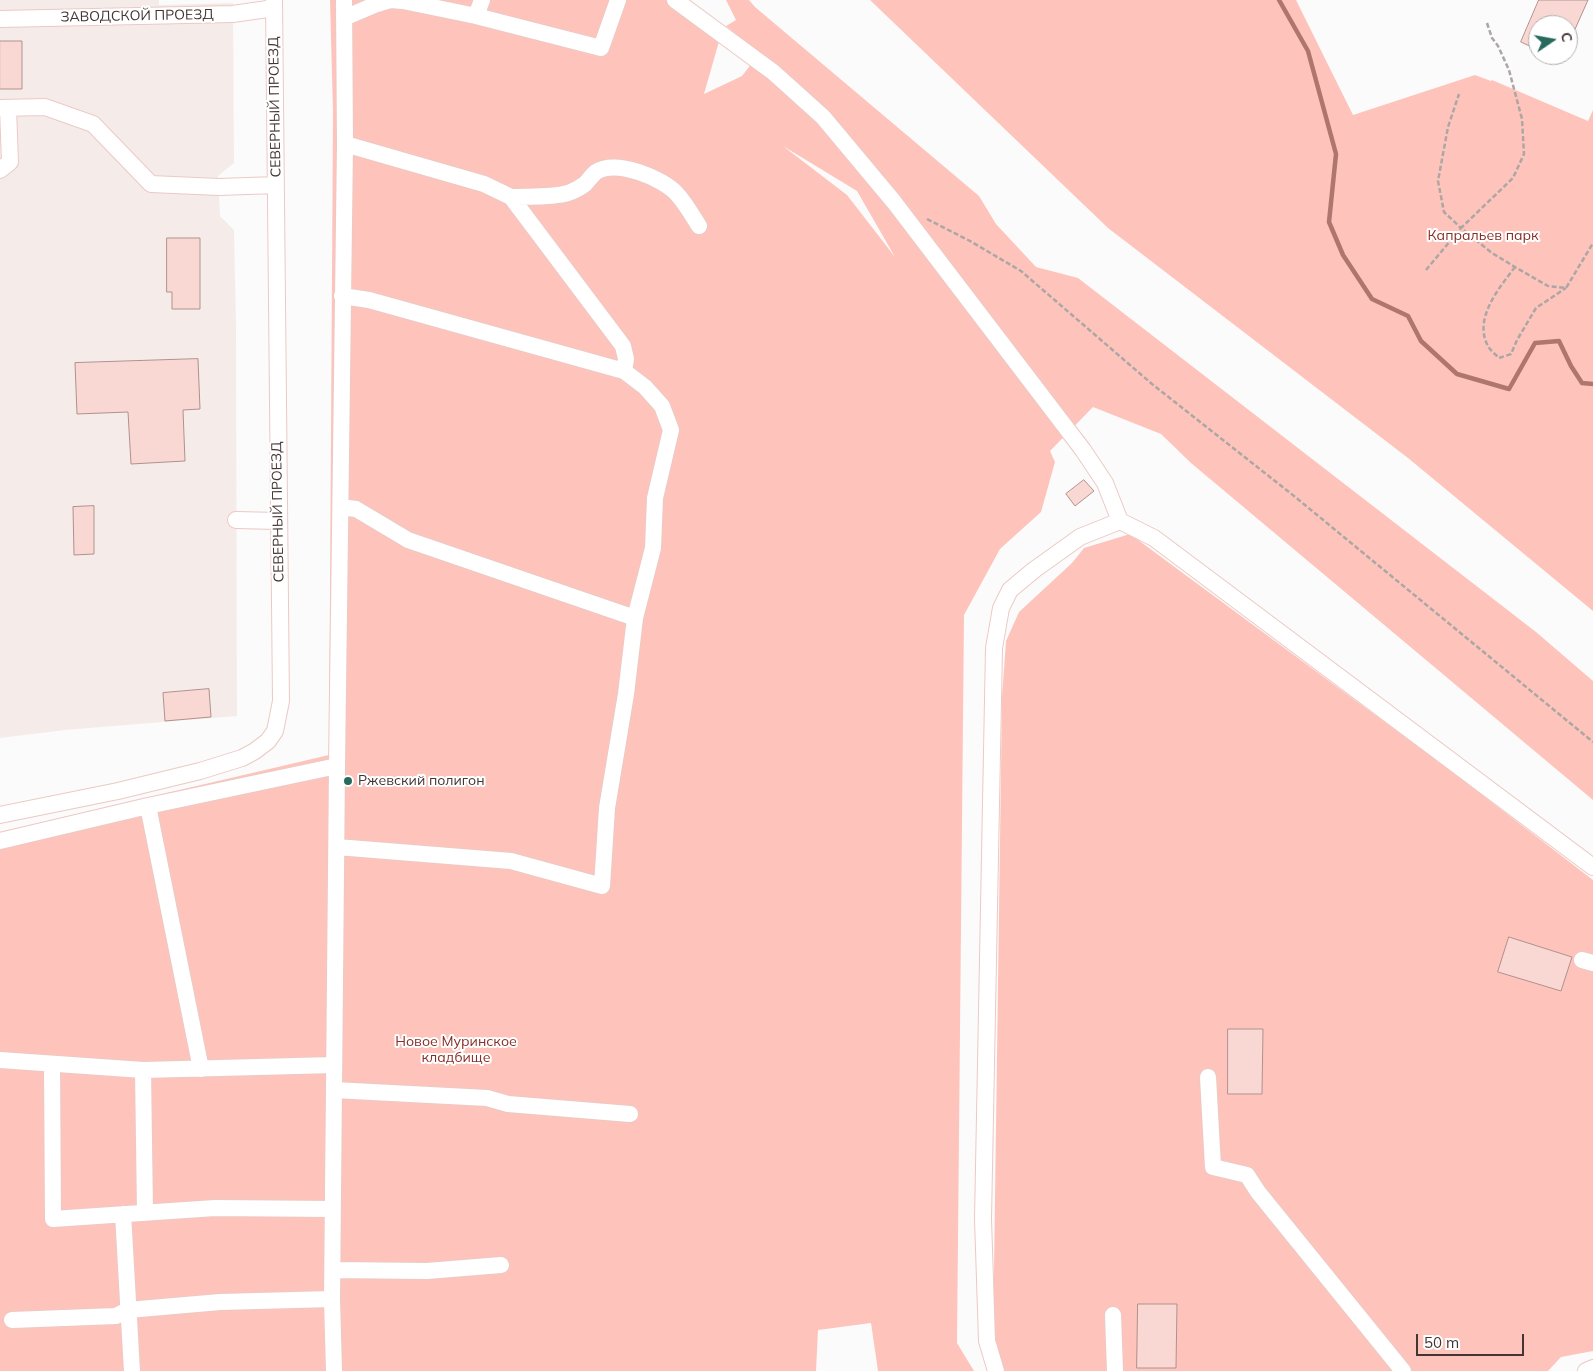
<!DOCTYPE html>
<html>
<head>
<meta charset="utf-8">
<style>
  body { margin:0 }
  #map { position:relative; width:1593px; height:1371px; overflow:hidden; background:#fbfbfb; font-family:Mulish,sans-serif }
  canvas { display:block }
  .north { position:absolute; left:1528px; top:15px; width:50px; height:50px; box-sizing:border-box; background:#fff; border:1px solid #b3aead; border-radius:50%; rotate:78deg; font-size:14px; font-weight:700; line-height:20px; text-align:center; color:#423533 }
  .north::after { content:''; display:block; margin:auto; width:18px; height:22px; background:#276b5e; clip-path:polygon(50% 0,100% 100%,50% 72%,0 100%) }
  .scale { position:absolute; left:1416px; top:1334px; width:108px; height:22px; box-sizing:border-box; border:2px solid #423533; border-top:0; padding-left:6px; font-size:15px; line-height:18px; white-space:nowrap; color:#423533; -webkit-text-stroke:4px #fff; paint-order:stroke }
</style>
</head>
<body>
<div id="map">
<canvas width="1593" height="1371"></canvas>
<div class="north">С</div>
<div class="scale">50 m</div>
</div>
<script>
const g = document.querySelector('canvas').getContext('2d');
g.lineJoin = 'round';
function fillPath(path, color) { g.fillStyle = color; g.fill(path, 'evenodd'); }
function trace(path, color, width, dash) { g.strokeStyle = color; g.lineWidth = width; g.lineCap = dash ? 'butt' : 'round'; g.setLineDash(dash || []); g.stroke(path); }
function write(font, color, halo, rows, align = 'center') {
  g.font = font + ' Mulish,sans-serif'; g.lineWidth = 4; g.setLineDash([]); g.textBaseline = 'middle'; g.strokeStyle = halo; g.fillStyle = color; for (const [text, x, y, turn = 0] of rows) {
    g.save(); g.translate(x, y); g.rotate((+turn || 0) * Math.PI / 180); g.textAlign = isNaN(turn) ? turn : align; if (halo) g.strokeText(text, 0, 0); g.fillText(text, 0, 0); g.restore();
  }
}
fillPath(new Path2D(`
  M 0,0 L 159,0 L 159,5 L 233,3 L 234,163 L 218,176 L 220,216 L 234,230 L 236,325 L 237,716 L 65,730 L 0,738 Z`), '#f5ecea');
fillPath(new Path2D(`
  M 330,0 L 666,0 L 720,38 L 704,94 L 742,76 L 755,59 L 763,56 L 726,26 L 736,20 L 726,0 L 749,0 L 755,7 L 979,196 L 996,224 L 1036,267 L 1078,278 L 1536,632 L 1593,681 L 1593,800 L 1191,463 L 1161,434 L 1093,407 L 1050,451 L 1055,462 L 1041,512 L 1000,549 L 964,615 L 957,1343 L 974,1371 L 878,1371 L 871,1323 L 818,1330 L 816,1371 L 0,1371 L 0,832 L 329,755 L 333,112 ZM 783,146 L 857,191 L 895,257 L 847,195 Z
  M 870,0 L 1296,0 L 1353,115 L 1475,75 L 1491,81 L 1492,80 L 1588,121 L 1593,110 L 1593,611 L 1408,458 L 1108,228 Z
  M 1130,534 L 1451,771 L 1593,880 L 1593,1351 L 1561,1357 L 1548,1371 L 1001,1371 L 993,1341 L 1002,697 L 1006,641 L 1019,612 L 1072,563 L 1084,548 Z`), '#fec4bb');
trace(new Path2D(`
  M 1279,0 L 1308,51 L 1336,154 L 1329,222 L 1343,255 L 1372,299 L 1408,316 L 1421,341 L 1457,374 L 1509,389 L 1535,343 L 1559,341 L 1571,366 L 1582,383 L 1593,384`), '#ae766e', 4.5);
const building = new Path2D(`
  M 1539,0 L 1588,0 L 1568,45 L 1568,25 L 1538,25 L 1538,50 L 1521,42 Z
  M 0,41 L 22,41 L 22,89 L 0,89 Z
  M 167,238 L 200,238 L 200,309 L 172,309 L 172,292 L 167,292 Z
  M 198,359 L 200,409 L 183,410 L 185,461 L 131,464 L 128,412 L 77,414 L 75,363 Z
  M 1084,480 L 1094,491 L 1075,506 L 1066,494 Z
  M 94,506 L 94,554 L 74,555 L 73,507 Z
  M 209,689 L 211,717 L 165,721 L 163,693 Z
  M 1509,937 L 1572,957 L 1561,991 L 1498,972 Z
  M 1228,1029 L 1263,1029 L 1262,1094 L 1228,1094 Z
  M 1138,1304 L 1177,1304 L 1176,1368 L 1137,1368 Z`);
fillPath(building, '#f9d8d4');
trace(building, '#b2918d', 1);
const minor = new Path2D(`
  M 675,0 L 773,72 L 823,117 L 894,202 L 1083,450 L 1105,483 L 1120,521
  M 476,16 L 482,0
  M 344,18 L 377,4 L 390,0 L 403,1 L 476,16 L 601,48 L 618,0
  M 0,19 L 233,14 L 274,8
  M 0,108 L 45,107 L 93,124 L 151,184 L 219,187 L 276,185
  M 345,144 L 484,184 L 511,197 L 623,346 L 626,359 L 624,371
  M 0,170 L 10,162 L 8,108
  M 511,197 C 530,196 550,198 568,193 C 574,191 581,187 585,184 C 589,180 592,175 596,172 C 616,159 663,178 677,194 C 686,204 692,215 699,226
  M 341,507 L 356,509 L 408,540 L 635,618
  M 236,520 L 278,521
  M 148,806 L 201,1069
  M 0,815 L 118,791 L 200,771 L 242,758 L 255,751 L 268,741 L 275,731 L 281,701 L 274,0
  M 0,841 L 148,806 L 337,766
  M 337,847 L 511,861 L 602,886 L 607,808 L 626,694 L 635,618 L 653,548 L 655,498 L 671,430 L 662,406 L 645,387 L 624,371 L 369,300 L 342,296
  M 1582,960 L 1593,963
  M 0,1060 L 143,1070 L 334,1065
  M 52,1064 L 53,1219 L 215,1208 L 333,1209
  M 143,1070 L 145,1213
  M 1208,1077 L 1213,1167 L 1247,1175 L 1258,1192 L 1403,1371
  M 334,1090 L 487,1098 L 508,1104 L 630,1114
  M 123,1214 L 132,1371
  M 333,1270 L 427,1271 L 501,1265
  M 1113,1315 L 1115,1371
  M 12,1320 L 116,1316 L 128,1310 L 220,1302 L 332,1299
  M 334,1371 L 332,1299 L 337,766 L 345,144 L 344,0
  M 996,1371 L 987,1341 L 983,1219 L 994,648 L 1001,608 L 1010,590 L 1034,570 L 1080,537 L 1120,521 L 1154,538 L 1593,867
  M 1586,1371 L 1593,1368`);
trace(minor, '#ecc9c4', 18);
trace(new Path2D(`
  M 1487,23 L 1492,38 L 1498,46 L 1509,70 L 1522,119 L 1524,154 L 1513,178 L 1461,228 L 1492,253 L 1515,267 L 1548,286 L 1566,288 L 1593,243
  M 927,219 L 970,241 L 1021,271 L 1152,384 L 1294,496 L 1593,742
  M 1515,267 C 1499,288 1473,319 1488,346 C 1490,350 1495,354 1499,358 L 1511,354 L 1517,340 L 1536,308 L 1566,288
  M 1426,270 L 1461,228 L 1444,212 L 1438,181 L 1448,127 L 1459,94`), '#aca6a5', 2.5, [5, 2.5]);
trace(minor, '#fff', 16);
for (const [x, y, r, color] of [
  [348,781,5,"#276b5e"]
]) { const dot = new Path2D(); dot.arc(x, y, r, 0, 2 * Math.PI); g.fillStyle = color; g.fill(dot); trace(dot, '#fff', 2); }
write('14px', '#423533', '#fff', [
  ["ЗАВОДСКОЙ ПРОЕЗД",137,16,-1],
  ["СЕВЕРНЫЙ ПРОЕЗД",275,107,-91],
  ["СЕВЕРНЫЙ ПРОЕЗД",278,512,-91]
]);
write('14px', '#862e27', '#fff', [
  ["Капральев парк",1483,236],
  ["Новое Муринское",456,1042],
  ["кладбище",456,1058]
]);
write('14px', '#423533', '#fff', [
  ["Ржевский полигон",358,781]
], 'left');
</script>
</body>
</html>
